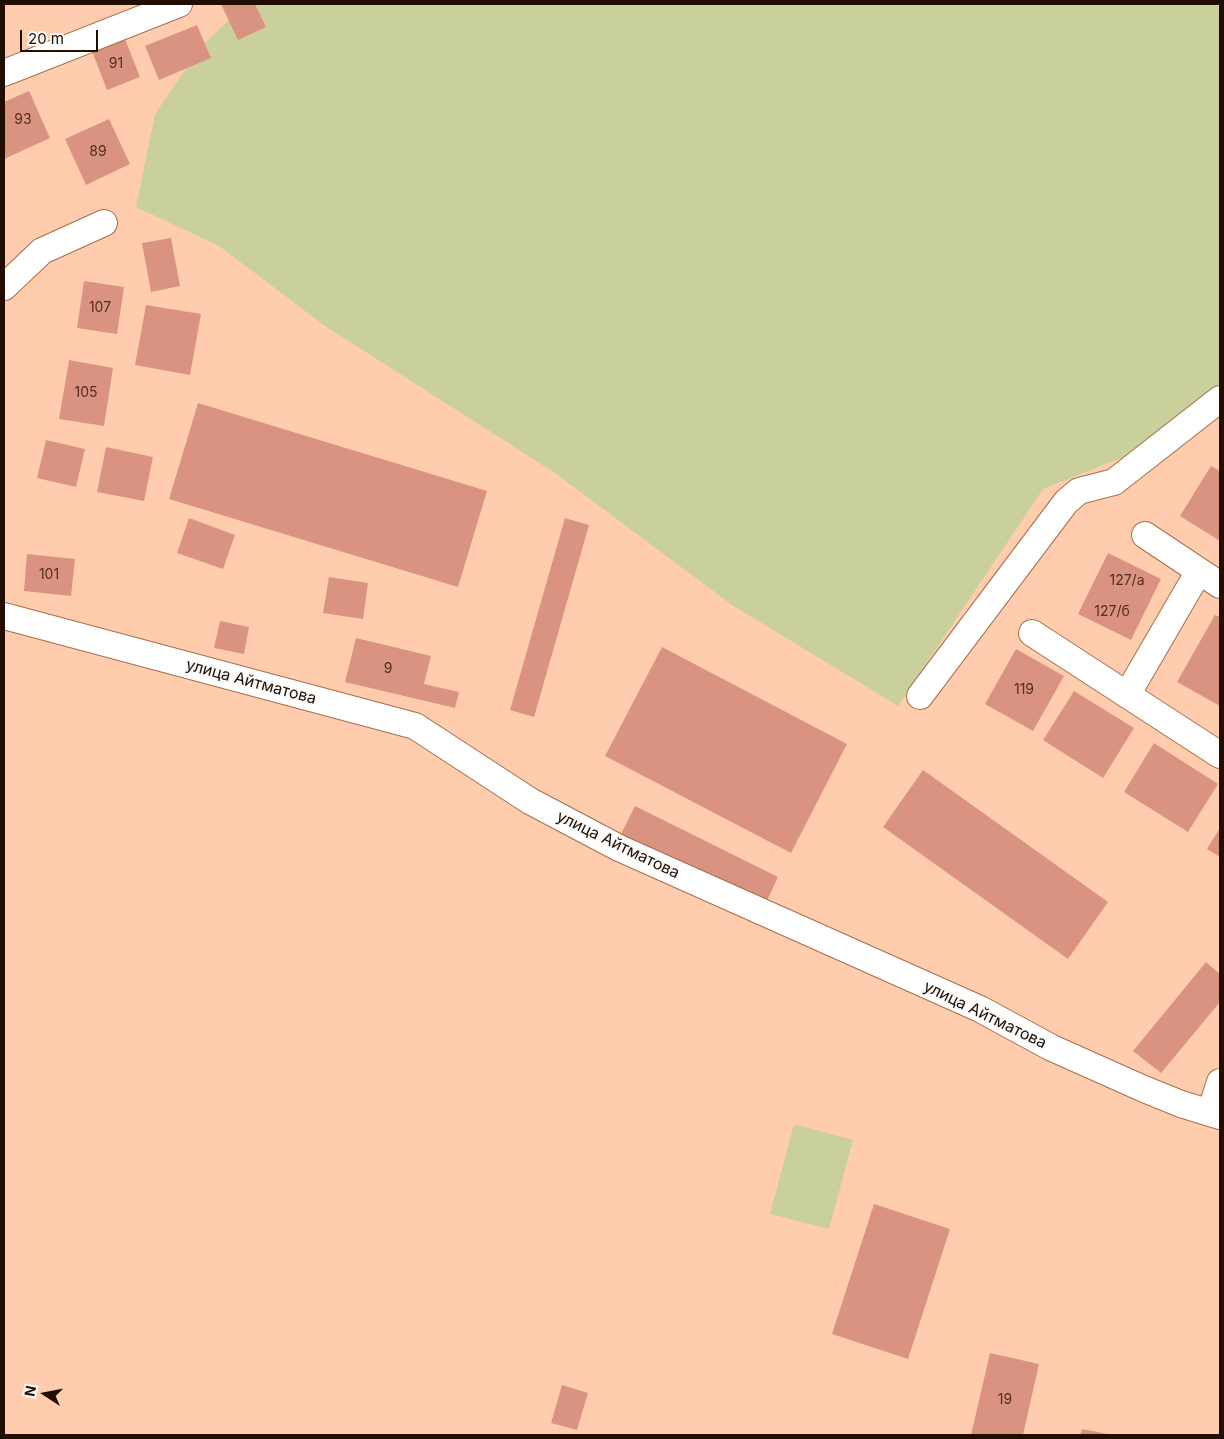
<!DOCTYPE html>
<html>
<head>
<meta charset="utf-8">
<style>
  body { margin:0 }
  #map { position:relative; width:1224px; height:1439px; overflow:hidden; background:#ffcdad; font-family:Inter,sans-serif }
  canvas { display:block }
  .frame { position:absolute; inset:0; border:5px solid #220d01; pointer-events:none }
  .north { position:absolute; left:20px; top:1369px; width:50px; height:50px; -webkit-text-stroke:4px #fafafa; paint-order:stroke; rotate:281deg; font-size:14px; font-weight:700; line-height:20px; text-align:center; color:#220d01 }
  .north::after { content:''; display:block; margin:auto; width:18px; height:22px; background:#220d01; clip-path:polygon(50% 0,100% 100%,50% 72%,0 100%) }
  .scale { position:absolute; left:20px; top:30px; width:78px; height:22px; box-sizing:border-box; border:2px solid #220d01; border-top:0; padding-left:6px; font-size:15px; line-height:18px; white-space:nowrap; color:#220d01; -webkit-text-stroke:4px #fafafa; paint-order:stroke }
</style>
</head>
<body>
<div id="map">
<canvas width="1224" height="1439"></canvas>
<div class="frame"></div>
<div class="north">N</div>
<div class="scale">20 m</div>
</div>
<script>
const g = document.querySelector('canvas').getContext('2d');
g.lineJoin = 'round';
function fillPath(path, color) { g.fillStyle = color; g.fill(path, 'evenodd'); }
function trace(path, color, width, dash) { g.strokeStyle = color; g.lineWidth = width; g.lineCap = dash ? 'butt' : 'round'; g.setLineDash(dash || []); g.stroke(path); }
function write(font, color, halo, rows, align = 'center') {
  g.font = font + ' Inter,sans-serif'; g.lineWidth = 4; g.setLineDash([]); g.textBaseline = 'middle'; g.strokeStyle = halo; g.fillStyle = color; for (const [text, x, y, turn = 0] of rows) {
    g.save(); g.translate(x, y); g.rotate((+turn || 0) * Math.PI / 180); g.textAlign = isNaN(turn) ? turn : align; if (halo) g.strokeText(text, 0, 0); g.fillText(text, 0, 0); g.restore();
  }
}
fillPath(new Path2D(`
  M 250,4 L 1220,4 L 1220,391 L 1151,446 L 1043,489 L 898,706 L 732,605 L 555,473 L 325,326 L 219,246 L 136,207 L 155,114 L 200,48 L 242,7 Z
  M 794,1124 L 853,1140 L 829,1229 L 770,1214 Z`), '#c9d09b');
fillPath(new Path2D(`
  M 221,4 L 255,4 L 266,27 L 238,40 Z
  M 197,25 L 211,58 L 159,80 L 145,46 Z
  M 125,39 L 140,77 L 107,90 L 92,51 Z
  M 29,91 L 50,138 L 4,159 L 4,102 Z
  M 109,119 L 130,164 L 86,185 L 65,139 Z
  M 171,238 L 180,286 L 151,292 L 142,243 Z
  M 84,281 L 124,287 L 117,334 L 77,328 Z
  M 146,305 L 201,314 L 190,375 L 135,365 Z
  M 69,360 L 113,368 L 104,426 L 59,419 Z
  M 198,403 L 487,491 L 458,587 L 169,499 Z
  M 46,440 L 85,449 L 76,487 L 37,478 Z
  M 106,447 L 153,457 L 144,501 L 97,492 Z
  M 1211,466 L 1220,471 L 1220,541 L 1180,516 Z
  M 189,518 L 235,535 L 223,569 L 177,553 Z
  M 565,518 L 589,525 L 534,717 L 510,710 Z
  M 1108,553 L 1161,579 L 1131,640 L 1078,614 Z
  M 27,554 L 75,559 L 71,596 L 24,591 Z
  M 329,577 L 368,583 L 363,619 L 323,613 Z
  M 1215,615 L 1220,617 L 1220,706 L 1177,682 Z
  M 220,621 L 249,627 L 244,654 L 214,648 Z
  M 356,638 L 431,656 L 424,684 L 459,692 L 455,708 L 345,682 Z
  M 662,647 L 847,744 L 791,853 L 605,756 Z
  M 1016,649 L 1064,676 L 1033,731 L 985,704 Z
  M 1074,691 L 1134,728 L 1103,778 L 1043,740 Z
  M 1154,743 L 1218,784 L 1188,832 L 1124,792 Z
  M 923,770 L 1108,902 L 1068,959 L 883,827 Z
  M 635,806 L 778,877 L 765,905 L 621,834 Z
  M 1220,828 L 1220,857 L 1207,849 Z
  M 1206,962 L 1220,974 L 1220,1002 L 1161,1073 L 1133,1051 Z
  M 874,1204 L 950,1229 L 908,1359 L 832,1334 Z
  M 990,1353 L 1039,1364 L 1023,1435 L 971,1435 Z
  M 562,1385 L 588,1393 L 577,1430 L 551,1423 Z
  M 1082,1429 L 1108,1434 L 1108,1435 L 1080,1435 Z`), '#db9381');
const minor = new Path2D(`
  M 4,73 L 179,4
  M 4,287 L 42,251 L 104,223
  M 1145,535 L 1220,585
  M 4,616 L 415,726 L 530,801 L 619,848 L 980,1009 L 1052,1048 L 1144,1089 L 1181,1104 L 1220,1116
  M 1032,633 L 1220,755
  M 1127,695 L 1199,571
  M 920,696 L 1066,502 L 1079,491 L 1114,482 L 1220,399
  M 1210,1113 L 1220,1082`);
trace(minor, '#a66e48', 28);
trace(minor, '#fff', 26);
write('14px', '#502e21', null, [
  ["91",116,64],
  ["93",23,120],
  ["89",98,152],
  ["107",100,308],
  ["105",86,393],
  ["101",49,575],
  ["127/а",1127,581],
  ["127/б",1112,612],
  ["9",388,669],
  ["119",1024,690],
  ["19",1005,1400]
]);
write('16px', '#220d01', '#fafafa', [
  ["улица Айтматова",251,682,15],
  ["улица Айтматова",618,845,26],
  ["улица Айтматова",985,1015,26]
]);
</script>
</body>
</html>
